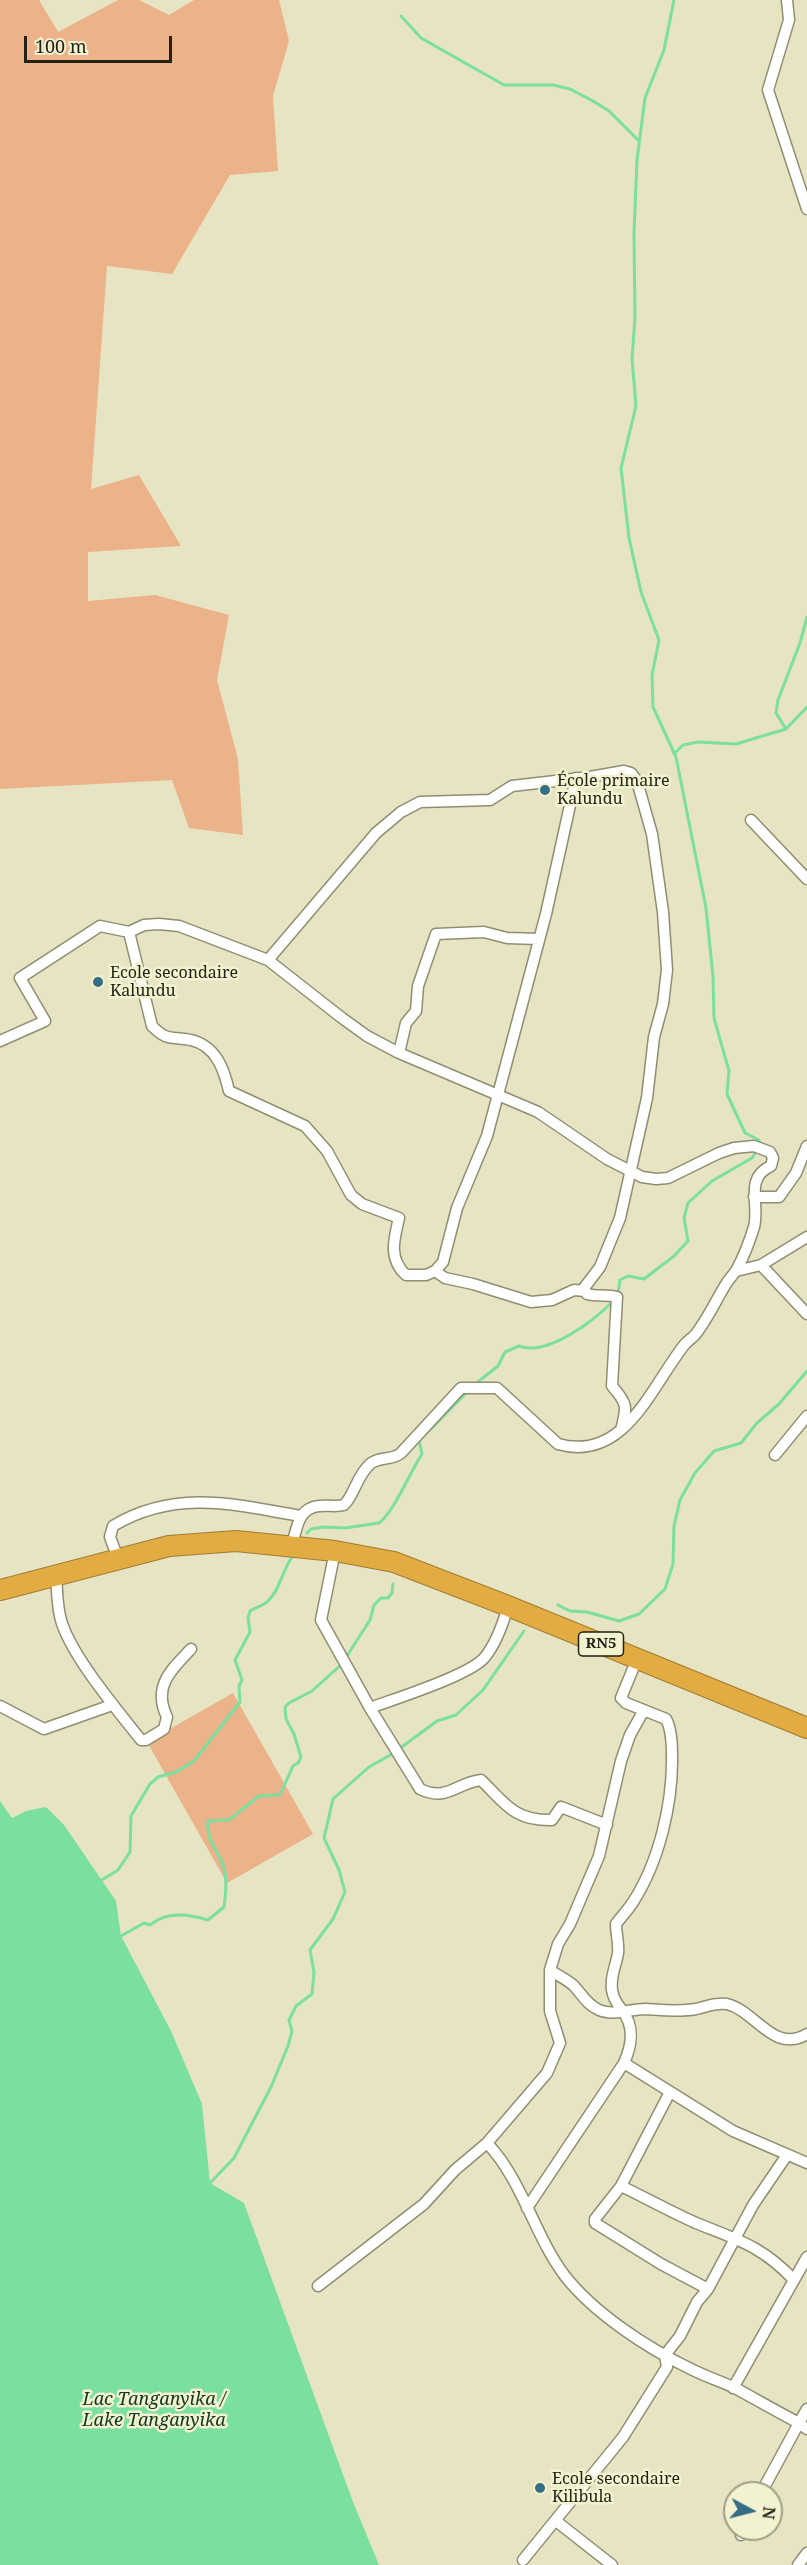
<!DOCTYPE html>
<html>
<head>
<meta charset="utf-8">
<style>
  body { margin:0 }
  #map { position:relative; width:807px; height:2565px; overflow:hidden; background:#e6e4c3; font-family:"Noto Serif",serif }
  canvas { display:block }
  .north { position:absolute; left:723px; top:2481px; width:60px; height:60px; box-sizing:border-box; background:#f3f2d0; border:2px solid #a09f86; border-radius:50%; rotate:97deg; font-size:16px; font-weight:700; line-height:24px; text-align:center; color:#232216 }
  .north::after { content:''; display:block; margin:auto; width:21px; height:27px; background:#336d86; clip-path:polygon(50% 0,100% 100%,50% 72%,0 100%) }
  .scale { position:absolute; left:24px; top:36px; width:148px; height:27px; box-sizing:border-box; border:3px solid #232216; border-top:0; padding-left:8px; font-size:18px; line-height:21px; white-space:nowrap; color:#232216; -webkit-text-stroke:4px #f3f2d0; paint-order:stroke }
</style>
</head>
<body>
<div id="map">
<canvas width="807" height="2565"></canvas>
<div class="north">N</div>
<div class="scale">100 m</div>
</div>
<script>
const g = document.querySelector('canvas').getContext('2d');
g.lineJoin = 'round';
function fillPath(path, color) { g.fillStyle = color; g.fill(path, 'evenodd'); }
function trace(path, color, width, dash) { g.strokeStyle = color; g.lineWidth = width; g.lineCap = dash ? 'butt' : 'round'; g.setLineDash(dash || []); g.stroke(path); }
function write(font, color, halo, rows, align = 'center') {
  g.font = font + ' "Noto Serif",serif'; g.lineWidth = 5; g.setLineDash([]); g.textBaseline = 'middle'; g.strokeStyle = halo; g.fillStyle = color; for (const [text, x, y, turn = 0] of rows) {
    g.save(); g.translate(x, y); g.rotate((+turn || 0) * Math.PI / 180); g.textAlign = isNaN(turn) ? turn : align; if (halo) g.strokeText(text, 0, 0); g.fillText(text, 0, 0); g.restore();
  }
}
fillPath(new Path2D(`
  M 0,0 L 39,0 L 58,32 L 118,0 L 139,0 L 169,15 L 194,0 L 279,0 L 289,41 L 273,96 L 278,171 L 230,175 L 172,274 L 107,266 L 91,489 L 139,475 L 181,546 L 88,552 L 88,601 L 155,595 L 229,615 L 217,680 L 238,759 L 243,835 L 189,828 L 172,780 L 0,789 Z
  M 233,1693 L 313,1834 L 227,1883 L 147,1742 Z`), '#ecb28a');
fillPath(new Path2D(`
  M 0,1801 L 12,1818 L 26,1811 L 46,1807 L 64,1825 L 116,1901 L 121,1936 L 171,2031 L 202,2104 L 210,2183 L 244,2203 L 353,2502 L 379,2565 L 0,2565 Z`), '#7bdfa0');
trace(new Path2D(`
  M 674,0 L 664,50 L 645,98 L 637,160 L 634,233 L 635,318 L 632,359 L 636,406 L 621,468 L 629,538 L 641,592 L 659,640 L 652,675 L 653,707 L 676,757 L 706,908 L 713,976 L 714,1018 L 729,1071 L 727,1094 L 745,1133 L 759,1140 L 759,1144
  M 401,16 L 421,38 L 504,85 L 553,85 L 570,89 L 593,101 L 609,111 L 639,141
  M 786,729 L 776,713 L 778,700 L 800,643 L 807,617
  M 674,754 L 683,745 L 698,742 L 736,744 L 786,729 L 807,707
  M 618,1293 L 620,1280 L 628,1276 L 644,1279 L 674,1256 L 688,1241 L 684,1218 L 688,1203 L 712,1181 L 752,1158 L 757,1150
  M 474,1385 L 498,1366 L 505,1352 L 519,1346 C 547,1357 595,1320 613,1301
  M 430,1430 L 467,1392
  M 307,1533 L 311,1529 L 324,1527 L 345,1528 L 379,1523 C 394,1512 410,1472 422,1454 L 419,1440 L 421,1439
  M 558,1605 L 570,1611 L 587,1612 L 619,1621 L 639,1614 L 665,1589 L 673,1564 L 674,1526 L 680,1500 L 695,1473 L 714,1451 L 741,1443 L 757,1423 L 779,1404 L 807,1371
  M 345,1659 L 370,1620 L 374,1605 L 381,1598 L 388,1598 L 392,1593 L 393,1584
  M 399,1749 L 437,1721 L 456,1715 L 483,1690 L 524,1631
  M 100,1881 L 118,1870 L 130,1852 L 131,1816 L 150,1784 L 158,1777 L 176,1772 L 194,1761 L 240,1702 L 239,1686 L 242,1680 L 235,1660 L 250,1632 L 248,1618 L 250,1611 C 256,1607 263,1606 268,1601 C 280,1590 282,1571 292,1557
  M 121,1936 L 144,1923 L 150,1925 C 167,1911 188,1914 208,1920 L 224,1907 C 226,1892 228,1875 221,1860 C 214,1846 206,1837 208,1821 L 229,1820 L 259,1796 L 280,1795 L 293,1766 L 298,1763 L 301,1757 L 294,1734 L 286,1719 L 285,1707 L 289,1703 L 312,1691 L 342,1664
  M 210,2183 L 234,2158 L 271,2087 L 288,2046 L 292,2031 L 289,2020 L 296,2006 L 312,1994 L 314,1972 L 310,1950 L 333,1919 L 345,1892 L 339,1870 L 324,1838 L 333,1799 L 369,1767 L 394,1753`), '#7bdfa0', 3);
const street = new Path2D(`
  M 787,0 L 789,20 L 768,90 L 807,209
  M 751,820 L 807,879
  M 129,932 L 152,1026 C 168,1042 171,1036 191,1040 C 216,1046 224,1069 229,1091 L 305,1126 L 327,1151 L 351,1195 L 362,1204 L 399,1218 C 394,1239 388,1259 406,1275 L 426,1275 L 435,1271 L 443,1262 L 457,1208 L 487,1136 L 546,914 L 576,778
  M 268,960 L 376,833 L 401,812 L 420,802 L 490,800 L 512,786 L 590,777 L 624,771 L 631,773 L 637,781 L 652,834 L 663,912 L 667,970 L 663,1004 L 654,1037 L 647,1098 L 620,1218 L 600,1267 L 584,1288 L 587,1294 C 598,1297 606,1294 617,1297 L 612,1386 C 628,1404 627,1407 621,1430
  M 0,1041 L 45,1021 L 20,978 L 100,926 L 129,932 L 144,925 L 159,924 L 179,926 L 268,960 L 342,1018 L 367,1036 L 399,1053 L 538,1112 L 607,1159 L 642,1177 L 656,1179 L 668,1178 L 719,1153 L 734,1148 L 754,1146 L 770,1152 L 773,1158 L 771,1166 C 744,1178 760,1204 754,1227 C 750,1240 744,1256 737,1269 C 734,1274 729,1279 726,1284 C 716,1300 707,1320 695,1335 C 692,1338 688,1341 685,1344 C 652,1385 625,1463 558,1444 L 497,1388 L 461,1388 L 401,1453 C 392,1461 379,1456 370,1464 C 356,1477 355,1494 344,1505 C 336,1507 328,1505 319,1506 C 297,1508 297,1530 291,1548
  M 399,1053 L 406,1023 L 416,1011 L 418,986 L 436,934 L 484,932 L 507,938 L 539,939
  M 754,1197 L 779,1197 L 796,1173 L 807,1146
  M 761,1265 L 807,1237
  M 435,1271 L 445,1278 L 473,1284 L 531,1302 L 552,1300 L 574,1290 L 585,1291
  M 736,1271 L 761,1265 L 807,1314
  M 775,1455 L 807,1416
  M 335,1551 L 321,1620 L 370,1708 C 394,1699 471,1675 485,1657 C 497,1642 503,1624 508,1606
  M 119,1561 L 110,1537 L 113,1526 C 175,1489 234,1504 300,1516
  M 56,1575 C 57,1589 57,1603 60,1616 C 67,1651 118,1711 141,1740 L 146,1740 L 164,1729 L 167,1717 C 152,1686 172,1669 191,1649
  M 0,1706 L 44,1729 L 112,1705
  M 370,1708 L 420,1789 C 447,1802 456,1783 481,1780 C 505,1803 514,1821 552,1820 L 561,1807 L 607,1825
  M 550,1970 C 557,1975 566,1979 573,1985 C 582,1994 587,2005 599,2010 C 613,2016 631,2009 645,2009 C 662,2010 679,2012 696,2009 C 706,2007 715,2002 727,2004 C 756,2011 773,2054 807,2034
  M 624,2063 L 733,2131 L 807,2163
  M 670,2092 L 621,2186 C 646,2198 671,2212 696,2223 C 738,2240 762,2246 794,2280
  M 487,2143 C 523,2181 534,2235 565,2276 C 594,2313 647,2348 689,2368 C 704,2376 720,2381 735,2388 C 757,2400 778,2412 799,2423 L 761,2493
  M 621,2186 L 595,2219 L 595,2223 L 661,2264 L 708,2289
  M 527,2208 L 624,2063 C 632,2045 635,2027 622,2010 C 617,2004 613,1998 612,1990 C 610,1976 616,1966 618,1953 C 619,1944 616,1933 616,1924 C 621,1917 628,1910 633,1902 C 659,1862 673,1803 672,1755 C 672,1744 671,1728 666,1719 L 626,1703 L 621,1698 L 637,1659
  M 318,2286 L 424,2204 L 455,2170 L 487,2143 L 547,2073 L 560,2043 L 550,2011 L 550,1970 L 558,1944 L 570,1924 L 599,1856 L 621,1761 L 630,1735 L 644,1710
  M 733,2388 L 807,2257
  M 807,2409 L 799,2423 L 807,2429
  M 556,2521 L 612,2565
  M 741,2535 L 743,2529
  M 523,2560 L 623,2437 L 667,2367 L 665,2355 L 680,2336 L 697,2302 L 708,2289 L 753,2205 L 787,2155
  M 798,2565 L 807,2553`);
const highway = new Path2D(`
  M 0,1590 L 169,1546 L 236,1541 L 335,1551 L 394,1562 L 508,1606 L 807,1728`);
trace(street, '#908e70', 13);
trace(highway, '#a07c33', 22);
trace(street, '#fff', 10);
trace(highway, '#e3ac43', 20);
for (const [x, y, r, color] of [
  [545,790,6,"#336d86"],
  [98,982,6,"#336d86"],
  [540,2488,6,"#336d86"]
]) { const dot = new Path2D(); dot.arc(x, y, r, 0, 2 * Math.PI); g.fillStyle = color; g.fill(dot); trace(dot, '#f3f2d0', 2); }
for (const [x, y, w] of [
  [601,1644,45]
]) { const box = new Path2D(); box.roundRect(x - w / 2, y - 12, w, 24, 4.5); g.fillStyle = '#f3f2d0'; g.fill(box); trace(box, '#232216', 1.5); }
write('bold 15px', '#232216', null, [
  ["RN5",601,1644]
]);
write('16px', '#232216', '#f3f2d0', [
  ["École primaire",557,781],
  ["Kalundu",557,799],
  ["Ecole secondaire",110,973],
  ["Kalundu",110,991],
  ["Ecole secondaire",552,2479],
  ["Kilibula",552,2497]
], 'left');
write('italic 18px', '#0e3820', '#f3f2d0', [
  ["Lac Tanganyika /",154,2400],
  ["Lake Tanganyika",154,2421]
]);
</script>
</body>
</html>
